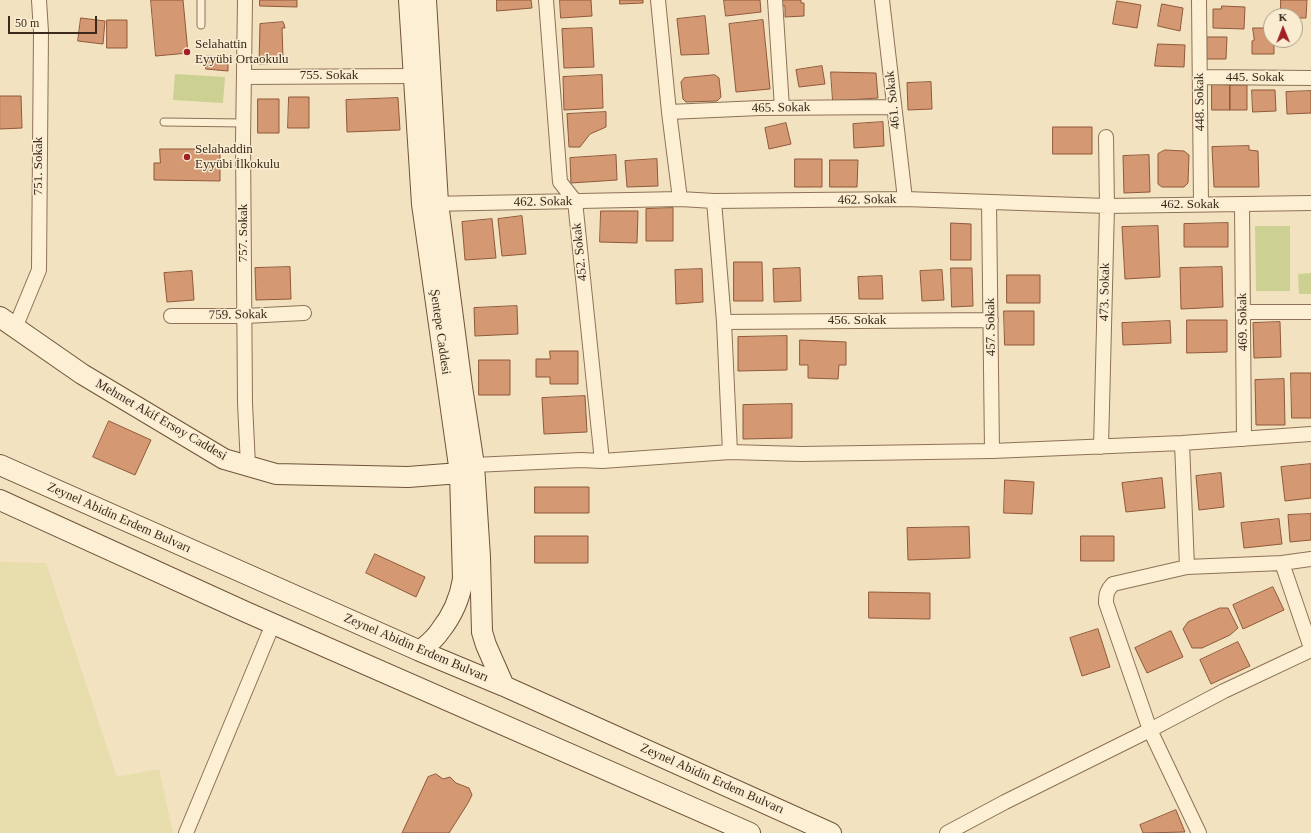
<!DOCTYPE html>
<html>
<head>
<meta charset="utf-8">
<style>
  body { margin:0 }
  #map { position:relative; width:1311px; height:833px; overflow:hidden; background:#f2e2c0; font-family:Georgia,serif }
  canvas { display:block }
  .north { position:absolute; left:1263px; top:8px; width:40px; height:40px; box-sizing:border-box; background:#f9ecd1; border:1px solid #ad9e89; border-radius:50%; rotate:359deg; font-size:11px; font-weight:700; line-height:16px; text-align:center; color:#3b2a1c }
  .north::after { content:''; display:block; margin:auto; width:14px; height:18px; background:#a22025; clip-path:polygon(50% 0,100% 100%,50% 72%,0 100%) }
  .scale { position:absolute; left:8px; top:16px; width:89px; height:18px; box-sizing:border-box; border:2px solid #3b2a1c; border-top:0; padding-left:5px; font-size:12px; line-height:14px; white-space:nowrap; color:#3b2a1c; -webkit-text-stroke:3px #f9ecd1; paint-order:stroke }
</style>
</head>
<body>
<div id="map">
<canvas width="1311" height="833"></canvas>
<div class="north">K</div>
<div class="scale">50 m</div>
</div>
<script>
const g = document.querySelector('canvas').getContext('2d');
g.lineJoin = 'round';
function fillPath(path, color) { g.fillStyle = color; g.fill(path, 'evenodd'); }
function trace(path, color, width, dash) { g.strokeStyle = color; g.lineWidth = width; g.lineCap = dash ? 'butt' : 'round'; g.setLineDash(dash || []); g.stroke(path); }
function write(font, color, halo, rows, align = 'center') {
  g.font = font + ' Georgia,serif'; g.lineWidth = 3; g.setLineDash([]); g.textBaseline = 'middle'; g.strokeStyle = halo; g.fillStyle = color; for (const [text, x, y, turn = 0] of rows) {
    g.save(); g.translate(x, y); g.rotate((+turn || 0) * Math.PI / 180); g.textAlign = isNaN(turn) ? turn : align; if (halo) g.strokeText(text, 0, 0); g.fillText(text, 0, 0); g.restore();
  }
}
fillPath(new Path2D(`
  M 0,562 L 46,563 L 117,777 L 159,769 L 173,833 L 0,833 Z`), '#e8ddad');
fillPath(new Path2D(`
  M 175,74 L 225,77 L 223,103 L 173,100 Z
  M 1255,226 L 1290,226 L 1290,291 L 1256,291 Z
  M 1311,273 L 1311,294 L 1299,294 L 1298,274 Z`), '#ccd193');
const building = new Path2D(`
  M 151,0 L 183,0 L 188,53 L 156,56 Z
  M 260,0 L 297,0 L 297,7 L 260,6 Z
  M 497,0 L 531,0 L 532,8 L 497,11 Z
  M 560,0 L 591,0 L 592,16 L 561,18 Z
  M 620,0 L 643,0 L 643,3 L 620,4 Z
  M 724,0 L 760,0 L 761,12 L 726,16 Z
  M 781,0 L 801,0 L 801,3 L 804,3 L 804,16 L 785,17 L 785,6 L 781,6 Z
  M 1281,0 L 1307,0 L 1306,18 L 1295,18 L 1295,16 L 1281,16 Z
  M 1117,1 L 1141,5 L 1137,28 L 1113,24 Z
  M 1162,4 L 1183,8 L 1180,31 L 1158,26 Z
  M 1222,6 L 1245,7 L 1244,29 L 1213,28 L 1213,9 L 1221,9 Z
  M 705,16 L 709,54 L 681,55 L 677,19 Z
  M 81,18 L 105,21 L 103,44 L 78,41 Z
  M 107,20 L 127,20 L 127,48 L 107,48 Z
  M 763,20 L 770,89 L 736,92 L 729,24 Z
  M 283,22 L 284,24 L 285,28 L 282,28 L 283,57 L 285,57 L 286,61 L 284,63 L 259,64 L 260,24 Z
  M 592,28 L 594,67 L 564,68 L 562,29 Z
  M 1253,28 L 1271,28 L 1271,40 L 1274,40 L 1274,54 L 1252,54 L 1252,41 L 1254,40 Z
  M 1207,37 L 1227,37 L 1226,59 L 1207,59 Z
  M 1158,44 L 1185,45 L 1184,67 L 1155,66 Z
  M 207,56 L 228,57 L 228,71 L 206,69 Z
  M 822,66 L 825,84 L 799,87 L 796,70 Z
  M 831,72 L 876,73 L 878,98 L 833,101 Z
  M 602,75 L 603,108 L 564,110 L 563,77 Z
  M 715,75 L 719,78 L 721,97 L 717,101 L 686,102 L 683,99 L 681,82 L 684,78 Z
  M 931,82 L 932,109 L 908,110 L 907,83 Z
  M 1212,84 L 1230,85 L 1230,110 L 1212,110 Z
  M 1230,85 L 1247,85 L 1247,110 L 1230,110 Z
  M 1252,90 L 1275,90 L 1276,111 L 1253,112 Z
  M 1311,91 L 1311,113 L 1287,114 L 1286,92 Z
  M 0,96 L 21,96 L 22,128 L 0,129 Z
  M 289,97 L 309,97 L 309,128 L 288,128 Z
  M 398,98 L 400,130 L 347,132 L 346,100 Z
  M 258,99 L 279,99 L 279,133 L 258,133 Z
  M 606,112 L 606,127 L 590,134 L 580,147 L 569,147 L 567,114 Z
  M 883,122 L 884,146 L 854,148 L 853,124 Z
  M 786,123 L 791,144 L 769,149 L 765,128 Z
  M 1053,127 L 1092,127 L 1092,154 L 1053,154 Z
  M 1249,146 L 1249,150 L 1258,151 L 1259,187 L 1214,187 L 1212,147 Z
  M 160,149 L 220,149 L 220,181 L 154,180 L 154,163 L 160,163 Z
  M 1165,150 L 1184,151 L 1189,155 L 1188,183 L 1184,187 L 1162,187 L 1158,184 L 1158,154 Z
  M 616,155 L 617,180 L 571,183 L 570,158 Z
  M 1149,155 L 1150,192 L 1124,193 L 1123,156 Z
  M 657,159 L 658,186 L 627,187 L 625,161 Z
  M 795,159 L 822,159 L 822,187 L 795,187 Z
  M 830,160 L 858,160 L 857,187 L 830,187 Z
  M 673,208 L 673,241 L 646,241 L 646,209 Z
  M 601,211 L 638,211 L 637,243 L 600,242 Z
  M 522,216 L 526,254 L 502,256 L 498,219 Z
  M 492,219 L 496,258 L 465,260 L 462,222 Z
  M 951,223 L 971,224 L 971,260 L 951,260 Z
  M 1228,223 L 1228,247 L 1184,247 L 1184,224 Z
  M 1158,226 L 1160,277 L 1125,279 L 1122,227 Z
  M 734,262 L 762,262 L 763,301 L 734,301 Z
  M 290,267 L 291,299 L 256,300 L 255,268 Z
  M 1222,267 L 1223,307 L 1181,309 L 1180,268 Z
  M 800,268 L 801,301 L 774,302 L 773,269 Z
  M 951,268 L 972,268 L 973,306 L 952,307 Z
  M 702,269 L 703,302 L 676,304 L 675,270 Z
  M 942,270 L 944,300 L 922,301 L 920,271 Z
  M 192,271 L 194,300 L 167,302 L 164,273 Z
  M 1007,275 L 1040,275 L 1040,303 L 1007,303 Z
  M 882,276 L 883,299 L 859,299 L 858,277 Z
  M 517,306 L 518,334 L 475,336 L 474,308 Z
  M 1004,311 L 1034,311 L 1034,345 L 1005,345 Z
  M 1187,320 L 1227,320 L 1227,352 L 1187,353 Z
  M 1170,321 L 1171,343 L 1123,345 L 1122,323 Z
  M 1280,322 L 1281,357 L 1254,358 L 1253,323 Z
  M 787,336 L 787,370 L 738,371 L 738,337 Z
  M 800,340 L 846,342 L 846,365 L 839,365 L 838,379 L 808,378 L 808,365 L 800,365 Z
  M 550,351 L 578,351 L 578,384 L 550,384 L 550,377 L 536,377 L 536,359 L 550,359 Z
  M 479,360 L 510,360 L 510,395 L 479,395 Z
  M 1291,373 L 1311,373 L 1311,418 L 1292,418 Z
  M 1284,379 L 1285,425 L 1256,425 L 1255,380 Z
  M 585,396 L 587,432 L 544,434 L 542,398 Z
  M 792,404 L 792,438 L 743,439 L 743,405 Z
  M 109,421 L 151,440 L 135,475 L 93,457 Z
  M 1311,464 L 1311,498 L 1285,501 L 1281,467 Z
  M 1221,473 L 1224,507 L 1199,510 L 1196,476 Z
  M 1162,478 L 1165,508 L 1126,512 L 1122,483 Z
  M 1005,480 L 1034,482 L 1032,514 L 1004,513 Z
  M 535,487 L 589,487 L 589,513 L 535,513 Z
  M 1311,514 L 1311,540 L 1290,542 L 1288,515 Z
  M 1279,519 L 1282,544 L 1244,548 L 1241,523 Z
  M 969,527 L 970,558 L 908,560 L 907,528 Z
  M 535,536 L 588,536 L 588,563 L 535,563 Z
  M 1081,536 L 1114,536 L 1114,561 L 1081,561 Z
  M 375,554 L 425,577 L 416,597 L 366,573 Z
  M 1273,587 L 1284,610 L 1243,629 L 1233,605 Z
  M 869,592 L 930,593 L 930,619 L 869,618 Z
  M 1220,608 L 1228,608 L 1238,628 L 1230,635 L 1202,648 L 1192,648 L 1183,629 L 1188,622 Z
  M 1098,629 L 1110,667 L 1082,676 L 1070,638 Z
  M 1171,631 L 1183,657 L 1147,673 L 1135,648 Z
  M 1238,642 L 1250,666 L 1211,684 L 1200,660 Z
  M 436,774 L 443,779 L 450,777 L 456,783 L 469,788 L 472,795 L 468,803 L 449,833 L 402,833 L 428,777 Z
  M 1176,810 L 1185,832 L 1143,833 L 1140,825 Z`);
fillPath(building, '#d49872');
trace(building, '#8f593a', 1);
const lane = new Path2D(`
  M 201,25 L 201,0
  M 164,122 L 244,123`);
const street = new Path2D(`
  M 245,0 L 243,142 L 245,403 L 248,466
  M 546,0 L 560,182 L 575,201 L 602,461
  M 658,0 L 669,112 L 680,199
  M 775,0 L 782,108
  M 882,0 L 905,199
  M 1199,0 L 1201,204
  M 244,77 L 414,76
  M 1200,77 L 1311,78
  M 669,112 L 760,108 L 893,107
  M 714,201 L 724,322 L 730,452
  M 989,202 L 992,451
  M 429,204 L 680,199 L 714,201 L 905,199 L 1107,206 L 1311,203
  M 1242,205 L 1244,439
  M 1243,312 L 1311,312
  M 171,316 L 245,316 L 304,313
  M 724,322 L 991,320
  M 15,328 L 39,270 L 41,32 L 39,0
  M 1182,443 L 1187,567
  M 1101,447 L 1107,206 L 1106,137
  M 474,465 L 581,460 L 602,461 L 730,452 L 801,454 L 992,451 L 1182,443 L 1311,434
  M 1282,563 L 1311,648
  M 186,833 L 273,624
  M 947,833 L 1005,802 L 1150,730 L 1224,691 L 1311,650
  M 1199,833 L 1150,730 L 1106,603 C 1106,594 1107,590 1113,584 L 1187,567 L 1282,563 L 1311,559`);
const secondary = new Path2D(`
  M 409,0 L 422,204 L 460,473 L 463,579 C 460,598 452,616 440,631 C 435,639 427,645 420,651
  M 426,0 L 438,203 L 462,387 L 474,465 L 480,557 L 482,632 L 486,645 L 504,686
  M 0,317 L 82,374 L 224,459 L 276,474 L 408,477 L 460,473
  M 0,465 L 420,651 L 504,686 L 831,833
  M 0,500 L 246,612 L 750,833`);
trace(lane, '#8d7256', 9);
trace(street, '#8d7256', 16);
trace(secondary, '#6f5339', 22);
trace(lane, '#fcefd4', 7);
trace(street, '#fcefd4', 14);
trace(secondary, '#fcefd4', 20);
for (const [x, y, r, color] of [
  [187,52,4,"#a22025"],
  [187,157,4,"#a22025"]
]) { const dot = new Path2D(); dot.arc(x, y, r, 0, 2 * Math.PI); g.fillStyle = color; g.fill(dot); trace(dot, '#f9ecd1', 1.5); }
write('13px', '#3b2a1c', '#f9ecd1', [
  ["Selahattin",195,45],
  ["Eyyübi Ortaokulu",195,60],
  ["Selahaddin",195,150],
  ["Eyyübi İlkokulu",195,165]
], 'left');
write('13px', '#3b2a1c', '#f9ecd1', [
  ["755. Sokak",329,76],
  ["445. Sokak",1255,78],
  ["461. Sokak",893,100,-96],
  ["448. Sokak",1200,102,-91],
  ["465. Sokak",781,108,-1],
  ["751. Sokak",39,166,-90],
  ["462. Sokak",867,200,-1],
  ["462. Sokak",543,202,-1],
  ["462. Sokak",1190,205],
  ["757. Sokak",244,233,-90],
  ["452. Sokak",580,252,-96],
  ["473. Sokak",1105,292,-89],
  ["759. Sokak",238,315,-1],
  ["456. Sokak",857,321],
  ["469. Sokak",1243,322,-91],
  ["457. Sokak",991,327,-91],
  ["Şentepe Caddesi",440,332,82],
  ["Mehmet Akif Ersoy Caddesi",161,420,30],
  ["Zeynel Abidin Erdem Bulvarı",119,518,24],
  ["Zeynel Abidin Erdem Bulvarı",416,648,23],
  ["Zeynel Abidin Erdem Bulvarı",712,779,24]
]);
</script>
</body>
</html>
